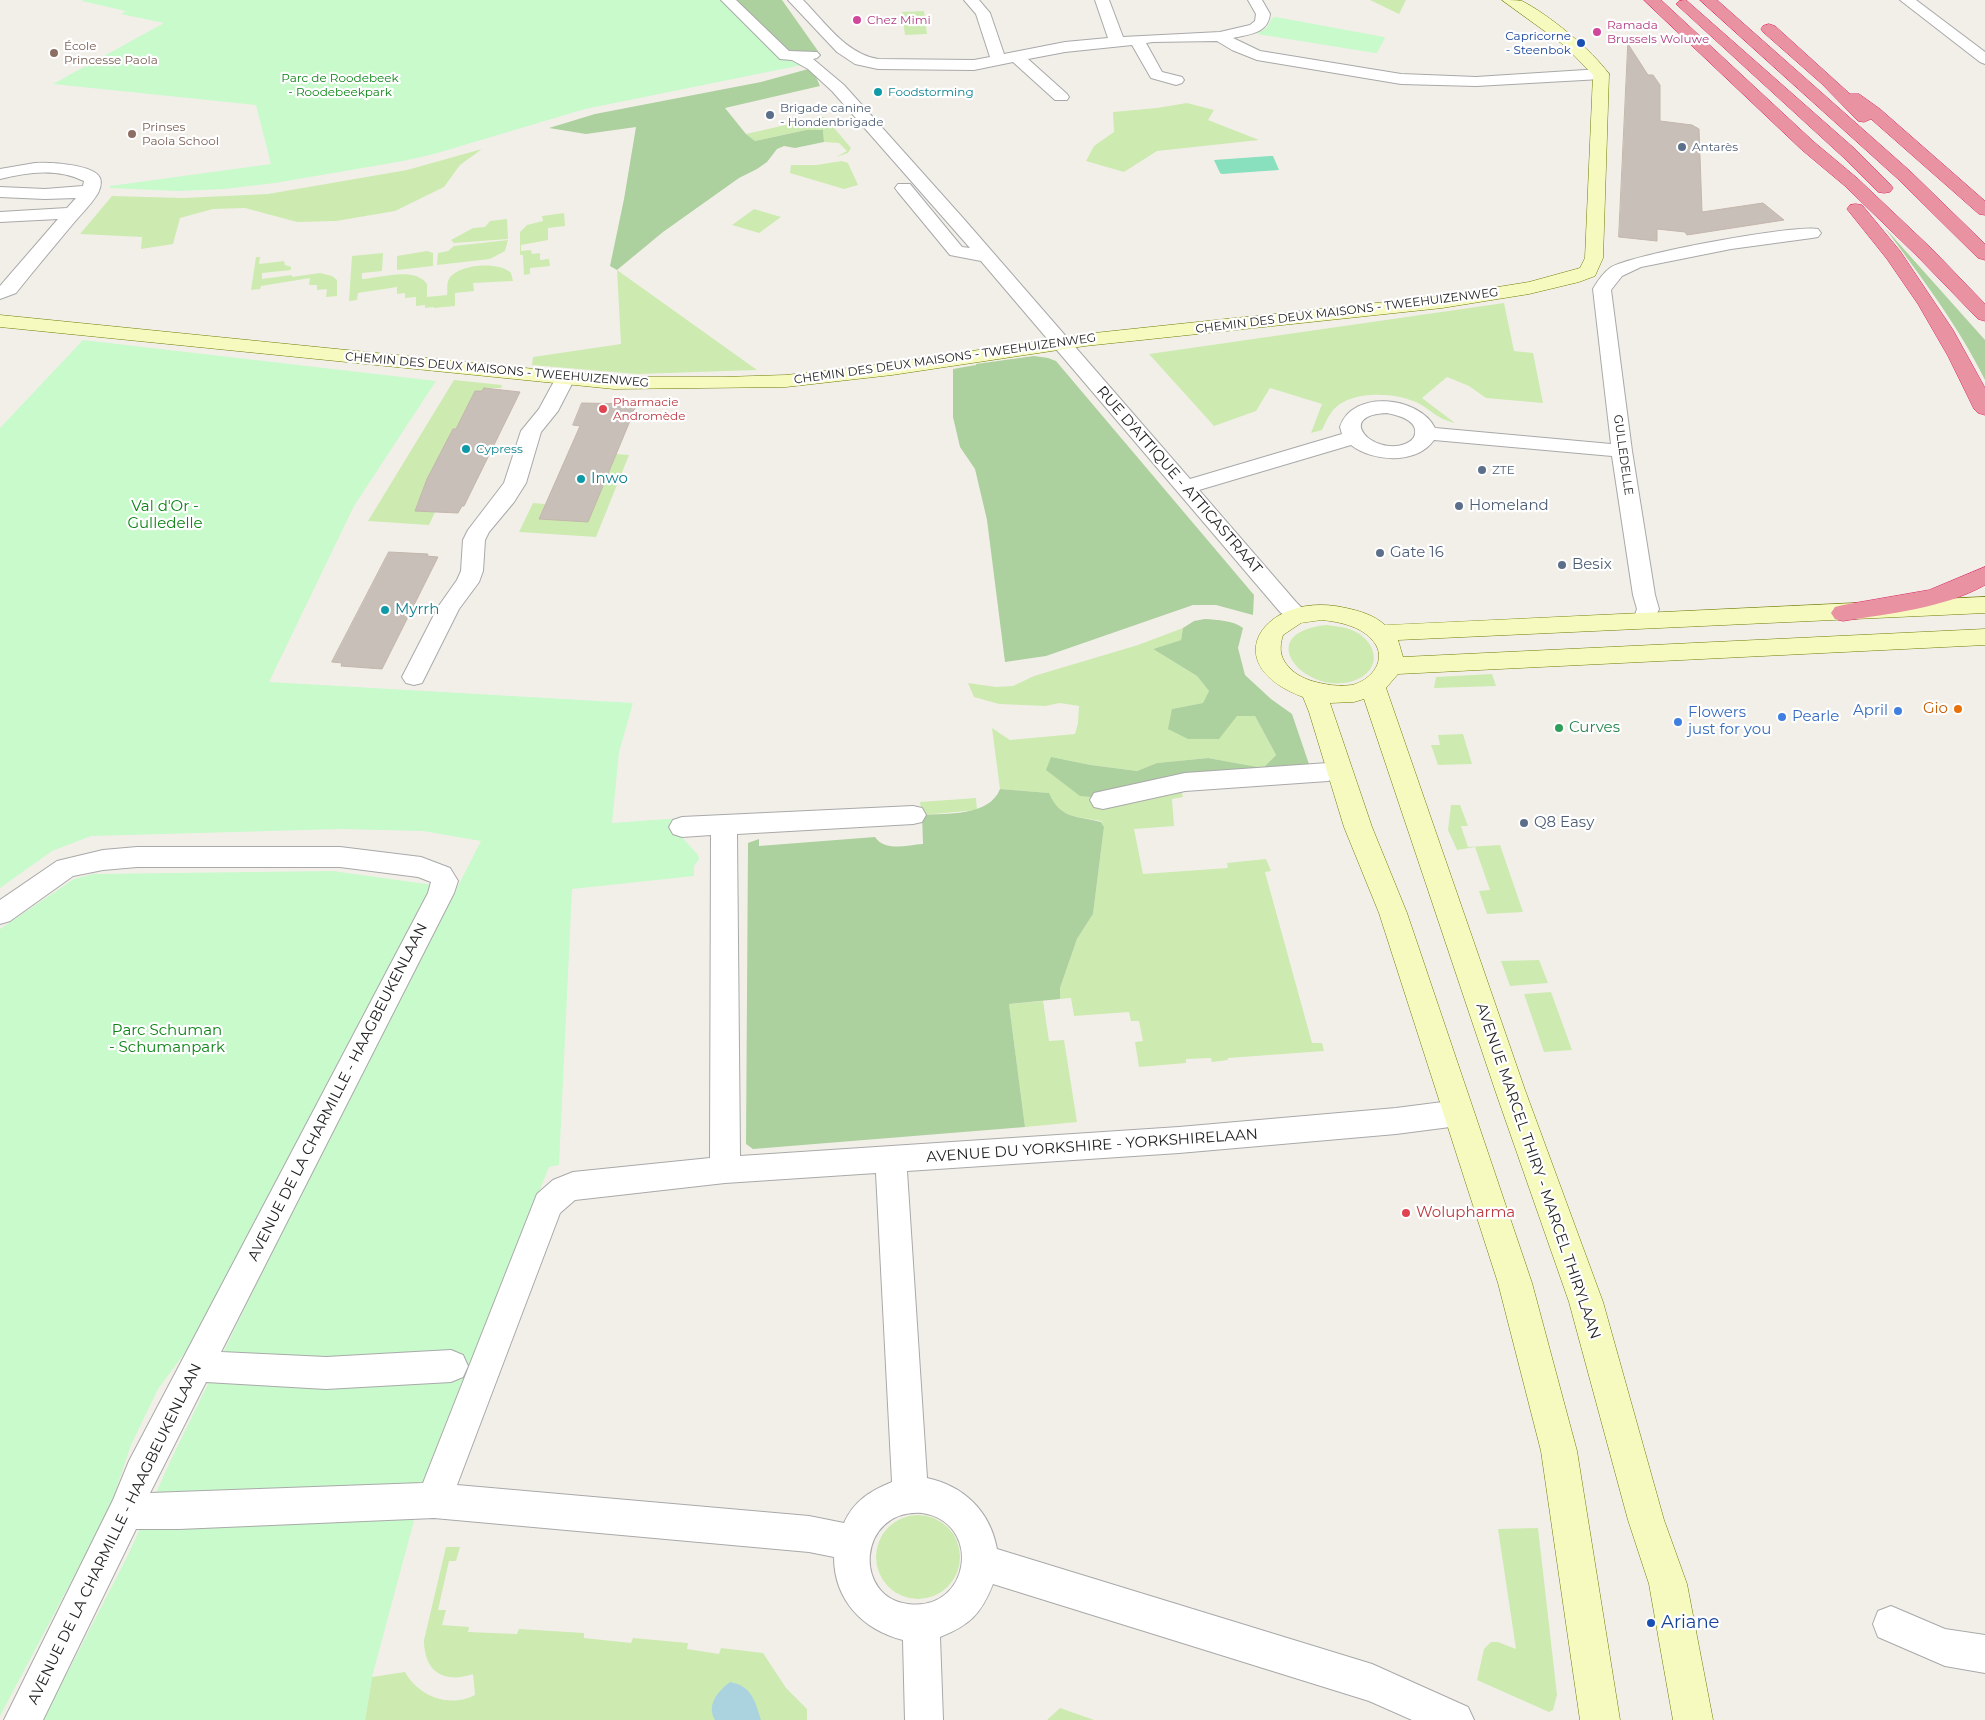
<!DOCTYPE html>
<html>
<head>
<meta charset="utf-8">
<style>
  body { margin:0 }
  canvas { display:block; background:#f2efe9 }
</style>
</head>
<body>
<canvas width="1985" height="1720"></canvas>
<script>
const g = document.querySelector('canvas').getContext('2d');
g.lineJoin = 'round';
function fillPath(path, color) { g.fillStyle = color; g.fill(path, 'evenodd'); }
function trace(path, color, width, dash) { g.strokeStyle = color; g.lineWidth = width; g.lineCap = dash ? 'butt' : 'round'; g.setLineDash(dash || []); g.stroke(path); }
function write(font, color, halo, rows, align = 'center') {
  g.font = font + ' Montserrat,sans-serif'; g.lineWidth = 4.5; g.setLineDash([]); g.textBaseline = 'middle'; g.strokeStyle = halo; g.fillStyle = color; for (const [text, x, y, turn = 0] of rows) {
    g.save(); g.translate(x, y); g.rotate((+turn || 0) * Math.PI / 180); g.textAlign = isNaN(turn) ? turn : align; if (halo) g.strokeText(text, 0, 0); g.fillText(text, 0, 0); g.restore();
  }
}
fillPath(new Path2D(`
  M 1370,0 L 1406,0 L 1399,14 Z
  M 924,11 L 927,34 L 905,35 L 902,12 Z
  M 1187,103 L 1214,110 L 1208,120 L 1259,140 L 1157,151 L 1124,172 L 1086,161 L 1094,146 L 1114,132 L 1113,112 L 1157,108 Z
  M 821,117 L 825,117 L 851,148 L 848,153 L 836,157 L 847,151 L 839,143 L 824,142 L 823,130 L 806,130 L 755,141 L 746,134 Z
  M 482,149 L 460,165 L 444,187 L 395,211 L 336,221 L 297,222 L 245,208 L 213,209 L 180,218 L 173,244 L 141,249 L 142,237 L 80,234 L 112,196 L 183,198 L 268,194 L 407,170 Z
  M 842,161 L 848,163 L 858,185 L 844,189 L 790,173 L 791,165 L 816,165 Z
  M 754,209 L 781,217 L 759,233 L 732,225 Z
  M 564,213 L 565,226 L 548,228 L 548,240 L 521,245 L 521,251 L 531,250 L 532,254 L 540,253 L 540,260 L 549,259 L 550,266 L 530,268 L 530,274 L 524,275 L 523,255 L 520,255 L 520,232 L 527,225 L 543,221 L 542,216 Z
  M 507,219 L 508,239 L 454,243 L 451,240 L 473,228 L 485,227 L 490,221 Z
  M 508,240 L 505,251 L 490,259 L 437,265 L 438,253 L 448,251 L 454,246 Z
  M 427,251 L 433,253 L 433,266 L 397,270 L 397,256 Z
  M 383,253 L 382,271 L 362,273 L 362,279 C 380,278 415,266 427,284 L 427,297 L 447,295 C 448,290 446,284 449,279 C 458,264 499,261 511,273 L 513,281 L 473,283 L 474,291 L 455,293 L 455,306 L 434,308 L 434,307 L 425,308 L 425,305 L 416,306 L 416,297 L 405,298 L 405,293 L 397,294 L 397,287 L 358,293 L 357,300 L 349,301 L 352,256 Z
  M 256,257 L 260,257 L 259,264 L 284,261 L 285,265 L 291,267 L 291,270 L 262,273 L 262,279 L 292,275 L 292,277 L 320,273 L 332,276 L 337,280 L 337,296 L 326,297 L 327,289 L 317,290 L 317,285 L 309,285 L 310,278 L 261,286 L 260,289 L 251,290 Z
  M 617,270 L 757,370 L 637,374 L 532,365 L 533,357 L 621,344 Z
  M 1504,303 L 1514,351 L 1533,353 L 1543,403 L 1486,398 L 1469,386 L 1447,377 L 1422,398 L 1455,423 C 1435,418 1433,411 1418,403 C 1396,392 1347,389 1331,413 C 1327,418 1325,424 1322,430 L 1311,433 L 1322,404 L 1270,388 L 1256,411 L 1214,426 L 1149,354 Z
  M 454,380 L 502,385 L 501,388 L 484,388 L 482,391 L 475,391 L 438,471 L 431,471 L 415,510 L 435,512 L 429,525 L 368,521 Z
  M 616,454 L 629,455 L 596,537 L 519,532 L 533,503 L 545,504 L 539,519 L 588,522 Z
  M 1326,625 C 1335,626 1344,627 1352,630 C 1374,639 1384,665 1360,678 C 1312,703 1246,634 1326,625 Z
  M 1183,628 L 1181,640 L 1153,649 L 1197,676 L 1209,691 L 1204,703 L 1172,709 L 1255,716 L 1276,755 L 1263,768 L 1208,758 L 1157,763 L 1137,771 L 1091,765 L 1051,757 L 1180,787 L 1183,797 L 1172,799 L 1174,826 L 1134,829 L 1143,874 L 1228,868 L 1227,863 L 1266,859 L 1271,871 L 1265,872 L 1312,1043 L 1322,1043 L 1324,1051 L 1228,1058 L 1228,1060 L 1212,1062 L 1211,1058 L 1186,1059 L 1186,1063 L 1139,1067 L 1135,1042 L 1143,1041 L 1139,1021 L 1131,1021 L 1129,1012 L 1074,1016 L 1071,998 L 1060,999 L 1060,988 L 1077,939 L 1093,914 L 1104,827 L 1101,821 C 1077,816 1060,819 1048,793 L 1000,789 L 992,728 L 1010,740 L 1075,734 L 1078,723 L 1079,706 L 1060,703 L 1045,706 L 999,704 L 974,697 L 968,683 L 996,687 L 1013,686 L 1034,676 L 1138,645 Z
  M 1492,674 L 1496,686 L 1434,688 L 1436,677 Z
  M 1463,734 L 1472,764 L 1438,765 L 1431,745 L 1440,745 L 1438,735 Z
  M 976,798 L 977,810 L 922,815 L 920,802 Z
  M 1451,805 L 1460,805 L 1468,826 L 1461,826 L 1468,847 L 1500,845 L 1523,912 L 1487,914 L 1479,891 L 1490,890 L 1475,847 L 1457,850 L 1448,830 Z
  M 1539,960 L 1548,983 L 1510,986 L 1501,961 Z
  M 1551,992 L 1572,1050 L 1544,1052 L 1524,994 Z
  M 1043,1001 L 1049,1041 L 1064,1040 L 1077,1122 L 1025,1127 L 1009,1004 Z
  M876 1557a42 42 0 1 1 84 0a42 42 0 1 1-84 0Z
  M 1538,1528 L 1557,1695 L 1553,1710 L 1549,1712 L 1477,1680 L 1484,1649 L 1491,1642 L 1498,1642 L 1516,1649 L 1498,1529 Z
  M 446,1547 L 460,1547 L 456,1561 L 449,1561 L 438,1610 L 446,1610 L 442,1625 L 469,1627 L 468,1632 L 517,1634 L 519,1629 L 584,1633 L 584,1638 L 631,1643 L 633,1638 L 688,1643 L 687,1649 L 719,1654 L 721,1648 L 763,1653 L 786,1688 L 807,1709 L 807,1720 L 365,1720 L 372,1677 L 405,1672 C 419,1697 450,1708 475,1695 L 473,1674 C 444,1684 424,1672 424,1640 Z
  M 1060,1708 L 1094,1720 L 1047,1720 Z`), '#cdebb0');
fillPath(new Path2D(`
  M 732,0 L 782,0 L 818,51 L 788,55 Z
  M 812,68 L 820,86 L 725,108 L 746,134 L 755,141 L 806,130 L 823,130 L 824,142 L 795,148 L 784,146 L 777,149 L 767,162 L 757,169 L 739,178 L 663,232 L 617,270 L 610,266 L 624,199 L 636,127 L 586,134 L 549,128 L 595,114 L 761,82 Z
  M 1885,228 L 1985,340 L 1985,380 C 1958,325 1921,277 1885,228 Z
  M 1034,356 L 1048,358 L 1056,361 L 1254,595 L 1253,615 L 1216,605 L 1193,605 L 1046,656 L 1005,662 L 987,520 L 975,469 L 960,447 L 953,417 L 953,369 L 976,365 L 976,364 Z
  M 1205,619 C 1218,620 1232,620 1243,628 L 1238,648 L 1245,675 L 1271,699 L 1292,714 L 1311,770 L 1102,798 L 1080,796 L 1046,770 L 1051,757 L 1091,765 L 1137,771 L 1157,763 L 1208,758 L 1263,768 L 1276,755 L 1255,716 L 1237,716 L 1219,739 L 1188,739 L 1168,729 L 1172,709 L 1203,703 L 1209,691 L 1197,676 L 1153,649 L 1181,640 L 1183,628 L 1194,621 Z
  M 1000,789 L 1049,793 C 1060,819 1077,816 1101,822 L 1104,827 L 1093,914 L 1077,939 L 1060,988 L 1060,999 L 1009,1004 L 1025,1127 L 753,1149 L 746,1144 L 748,843 L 759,839 L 759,846 L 875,837 C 885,852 907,845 923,844 L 922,815 C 946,813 989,817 1000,789 Z`), '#add19e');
fillPath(new Path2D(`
  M 83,0 L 722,0 L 783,57 L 807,64 L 585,109 L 434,154 L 403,161 L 275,183 L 224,189 L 178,191 L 110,188 L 110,186 L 271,164 L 256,105 L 53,84 L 164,23 L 121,14 L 126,11 L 82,1 Z
  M 1276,17 L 1384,37 L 1385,38 L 1377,53 L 1375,53 L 1257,34 L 1267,27 L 1272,18 Z
  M 83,340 L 436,381 L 354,506 L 269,682 L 633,703 L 619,752 L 612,823 L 682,818 L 681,836 L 698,855 L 699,859 L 694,866 L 694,876 L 572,889 L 559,1165 L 549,1167 L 427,1472 L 372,1677 L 365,1720 L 43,1720 L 128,1555 L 169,1464 L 303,1188 L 481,841 L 423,831 L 341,829 L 91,836 L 52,851 L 0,888 L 0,428 Z
  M 333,871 L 433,885 L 207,1323 L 158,1389 L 131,1445 L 109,1510 L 0,1716 L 0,929 L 74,879 L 93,874 Z`), '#c8facc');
fillPath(new Path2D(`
  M 1270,156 L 1273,156 L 1279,170 L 1222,174 L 1220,173 L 1214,160 Z`), '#88e0be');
fillPath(new Path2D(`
  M 730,1682 C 752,1686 755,1701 761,1720 L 715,1720 C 706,1705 718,1691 730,1682 Z`), '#aad3df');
const building = new Path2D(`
  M 1628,44 L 1648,75 L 1653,75 L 1660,85 L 1660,121 L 1692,125 L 1699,129 L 1702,212 L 1763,203 L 1784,220 L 1687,235 L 1685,232 L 1657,229 L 1657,241 L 1619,237 Z
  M 484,388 L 520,392 L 464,506 L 462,506 L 458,513 L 415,511 L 427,479 L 453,429 L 456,429 L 475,391 L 482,391 Z
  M 582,403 L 637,404 L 588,522 L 539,519 L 580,426 L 573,425 Z
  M 389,552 L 428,554 L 427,556 L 438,557 L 382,669 L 341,666 L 342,663 L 332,662 Z`);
fillPath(building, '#c7bfb8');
trace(building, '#c4b6ab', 1);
const street = new Path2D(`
  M 721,0 L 736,0 L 789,51 L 817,52 L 820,55 L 817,58 L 813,59 L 844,85 L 963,218 L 1190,479 L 1342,434 L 1340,427 C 1352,389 1419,396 1435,428 L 1611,444 L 1593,289 C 1597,282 1603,273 1610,268 C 1627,255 1796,224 1818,229 L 1821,233 L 1818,237 L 1812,238 L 1731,249 L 1641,267 L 1622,276 L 1611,290 L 1632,451 L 1655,595 L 1659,609 L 1652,625 L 1644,628 L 1636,625 L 1633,620 L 1637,609 L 1633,595 L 1612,456 L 1434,440 C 1416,465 1373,462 1351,445 L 1199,490 L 1296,602 L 1309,615 L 1306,620 C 1294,624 1289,620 1280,612 L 981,261 L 950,255 L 898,192 L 895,188 L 898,184 L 910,184 L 962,247 L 970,248 L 832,91 L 808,69 L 792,60 L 780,59 ZM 1387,413 C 1397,415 1418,420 1415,434 C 1414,439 1410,442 1405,444 C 1373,456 1334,415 1387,413 Z
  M 788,0 L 803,0 C 825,22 846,54 878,59 L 974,60 L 990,57 L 976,14 L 964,0 L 979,0 L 990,13 L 1004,54 L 1065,42 L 1108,38 L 1095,0 L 1109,0 L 1123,37 L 1220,32 L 1250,25 L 1255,21 L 1256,14 L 1248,0 L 1262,0 L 1270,14 C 1268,34 1249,34 1233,38 L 1260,51 L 1401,74 L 1476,77 L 1601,69 L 1606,71 L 1609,74 L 1606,77 L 1601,79 L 1476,86 L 1401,84 L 1257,60 L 1232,50 L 1217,41 L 1153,42 L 1146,43 L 1162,72 L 1182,77 L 1184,80 L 1182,83 L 1176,85 L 1151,78 L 1132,45 L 1065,52 L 1028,59 L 1067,94 L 1069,97 L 1067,100 L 1055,100 L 1013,62 L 974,70 L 878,69 L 855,64 L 837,52 Z
  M 1900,0 L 1916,0 L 1985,52 L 1985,64 L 1980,62 Z
  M 35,163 C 47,162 94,164 100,178 C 102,183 100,189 98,193 C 91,205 80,215 72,225 C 53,248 34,270 16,293 L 0,299 L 0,286 L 58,219 L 0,222 L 0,212 L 67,208 L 76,198 L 45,199 L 0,197 L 0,187 L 45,189 L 83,186 L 84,181 C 57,168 28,172 0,179 L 0,169 Z
  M 565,372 L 572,374 L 575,378 L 558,411 L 541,432 L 526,483 L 514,502 L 489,532 L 485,540 L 483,571 L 479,582 L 459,609 L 422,683 L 414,685 L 406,683 L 402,677 L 438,607 L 457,580 L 461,571 L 463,540 L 468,530 L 504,483 L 521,431 L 539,409 L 558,374 Z
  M 1328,763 L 1337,766 L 1341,772 L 1337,778 L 1328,781 L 1185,791 L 1103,809 L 1094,807 L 1090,800 L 1094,793 L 1185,773 Z
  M 913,806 L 922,808 L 926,815 L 922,822 L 913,824 L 737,834 L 740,1156 L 1179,1127 L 1396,1108 L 1458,1100 L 1469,1104 L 1473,1113 L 1469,1122 L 1458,1126 L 1396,1134 L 1179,1153 L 907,1171 L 927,1478 C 964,1486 990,1511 997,1549 L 1372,1664 L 1468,1707 L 1474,1720 L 1412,1720 L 1369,1701 L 993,1584 C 981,1614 970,1625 940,1637 L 943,1720 L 905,1720 L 903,1640 C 863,1630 834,1600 834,1557 L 809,1552 L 434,1518 L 179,1529 L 136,1529 L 43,1720 L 4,1720 L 113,1500 L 129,1461 L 428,893 L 431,882 L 418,877 L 340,867 L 137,867 L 103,870 L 73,876 L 10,921 L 0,924 L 0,900 L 57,861 L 103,850 L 137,847 L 340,847 L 421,857 L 450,868 L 458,881 L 454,893 L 221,1352 L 326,1357 L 451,1350 L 463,1355 L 468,1366 L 463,1377 L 451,1382 L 326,1389 L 206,1382 L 150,1493 L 423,1483 L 537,1194 L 553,1180 L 573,1172 L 710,1158 L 711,835 L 682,837 L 673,834 L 669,827 L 673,820 L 682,817 ZM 876,1173 L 892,1482 C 870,1491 854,1501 844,1523 L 809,1516 L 457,1485 L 560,1213 L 575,1200 L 725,1183 ZM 922,1513 C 983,1522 971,1612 908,1604 C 853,1598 857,1509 922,1513 Z
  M 1891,1606 L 1945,1629 L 1985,1635 L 1985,1673 L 1945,1666 L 1878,1637 L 1873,1624 L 1878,1611 Z`);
const secondary = new Path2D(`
  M 1502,0 C 1508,0 1517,0 1522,1 C 1548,14 1592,50 1609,74 L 1603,258 L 1595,276 L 1579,282 L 1529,294 L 1442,308 L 1085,346 L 892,375 L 786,387 L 614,389 L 0,327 L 0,315 L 614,377 L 723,377 L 786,375 L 892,363 L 1085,334 L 1442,296 L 1529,282 L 1580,268 L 1585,258 L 1593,75 L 1565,46 Z
  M 1985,597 L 1985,613 L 1398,640 L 1403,657 L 1985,629 L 1985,645 L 1398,674 L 1386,688 L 1525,1090 L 1603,1302 L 1664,1520 L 1687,1584 L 1713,1720 L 1673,1720 L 1649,1584 L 1628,1520 L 1569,1302 L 1495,1090 L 1364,699 L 1354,702 L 1330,703 L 1372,827 L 1407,913 L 1532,1283 L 1577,1451 L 1620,1720 L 1580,1720 L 1541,1451 L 1498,1283 L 1379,913 L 1344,827 L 1309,712 L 1303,697 C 1212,663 1267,589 1346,608 C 1360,611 1374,615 1385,625 ZM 1322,620 C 1341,622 1365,627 1376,645 C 1386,663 1369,681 1352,685 C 1344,686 1334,686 1325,684 C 1314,682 1303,679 1294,672 C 1281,661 1278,651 1283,635 L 1301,623 Z`);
const highway = new Path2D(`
  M 1644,0 L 1661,0 L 1814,142 L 1857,178 L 1932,249 L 1985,304 L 1985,321 L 1978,319 L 1918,257 L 1845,186 L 1802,150 Z
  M 1686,0 L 1855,149 L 1890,184 L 1893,188 L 1890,192 L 1884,193 L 1878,192 L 1843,157 L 1676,4 L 1679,1 Z
  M 1700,0 L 1717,0 L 1910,171 L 1985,244 L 1985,260 L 1978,258 L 1898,179 Z
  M 1769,24 L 1775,26 L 1850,94 L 1859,94 L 1880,109 L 1985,201 L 1985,215 L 1979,214 L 1871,119 L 1864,122 L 1858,121 L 1822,84 L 1763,32 L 1761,29 L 1763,26 Z
  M 1856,204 L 1862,205 L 1900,251 L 1953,330 L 1985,388 L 1985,415 L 1978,413 L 1974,409 L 1948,356 L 1918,304 L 1887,259 L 1847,209 L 1850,205 Z
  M 1985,567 L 1985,585 C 1942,609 1891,613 1843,621 L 1835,619 L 1831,613 L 1835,607 L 1843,605 L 1929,590 Z`);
trace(street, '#a9a9a9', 2);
trace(secondary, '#707d05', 1);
trace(highway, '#dc2a67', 1);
fillPath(street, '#fff');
fillPath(secondary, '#f7fabf');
fillPath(highway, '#e892a2');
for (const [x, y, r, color] of [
  [857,20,5,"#d1479c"],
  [1597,32,5,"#d1479c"],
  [1581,43,5,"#1a4fb4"],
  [54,53,5,"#8d6e63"],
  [878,92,5,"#0f9aa8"],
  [770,115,5,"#5c6f8a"],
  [132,134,5,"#8d6e63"],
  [1682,147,5,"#5c6f8a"],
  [603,409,5,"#e0444e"],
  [466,449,5,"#0f9aa8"],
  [1482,470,5,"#5c6f8a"],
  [581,479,5,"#0f9aa8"],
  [1459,506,5,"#5c6f8a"],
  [1380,553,5,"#5c6f8a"],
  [1562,565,5,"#5c6f8a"],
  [385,610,5,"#0f9aa8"],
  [1958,709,5,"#e8710a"],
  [1898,711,5,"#3f7fe0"],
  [1782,717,5,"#3f7fe0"],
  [1678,722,5,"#3f7fe0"],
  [1559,728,5,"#2e9e5b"],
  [1524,823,5,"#5c6f8a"],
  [1406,1213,5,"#e0444e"],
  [1651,1623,5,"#1a4fb4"]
]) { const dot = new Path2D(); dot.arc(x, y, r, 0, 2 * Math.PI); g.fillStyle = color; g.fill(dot); trace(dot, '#fff', 2); }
write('12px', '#b23c85', '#fff', [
  ["Chez Mimi",867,20],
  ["Ramada",1607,25],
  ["Brussels Woluwe",1607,39]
], 'left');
write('12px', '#164399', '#fff', [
  ["Capricorne",1571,36],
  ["- Steenbok",1571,50]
], 'right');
write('12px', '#785e54', '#fff', [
  ["École",64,46],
  ["Princesse Paola",64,60],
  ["Prinses",142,127],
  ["Paola School",142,141]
], 'left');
write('12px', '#0c8416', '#fff', [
  ["Parc de Roodebeek",340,78],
  ["- Roodebeekpark",340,92]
]);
write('12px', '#0d838f', '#fff', [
  ["Foodstorming",888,92],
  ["Cypress",476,449]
], 'left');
write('12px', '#4e5e75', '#fff', [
  ["Brigade canine",780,108],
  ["- Hondenbrigade",780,122],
  ["Antarès",1692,147],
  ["ZTE",1492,470]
], 'left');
write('12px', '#222', '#fff', [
  ["CHEMIN DES DEUX MAISONS - TWEEHUIZENWEG",1347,311,-7],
  ["CHEMIN DES DEUX MAISONS - TWEEHUIZENWEG",945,359,-8],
  ["CHEMIN DES DEUX MAISONS - TWEEHUIZENWEG",497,370,5],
  ["GULLEDELLE",1623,455,82]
]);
write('12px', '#be3a42', '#fff', [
  ["Pharmacie",613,402],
  ["Andromède",613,416]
], 'left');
write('15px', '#0d838f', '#fff', [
  ["Inwo",591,479],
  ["Myrrh",395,610]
], 'left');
write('15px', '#222', '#fff', [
  ["RUE D'ATTIQUE - ATTICASTRAAT",1179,480,49],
  ["AVENUE DE LA CHARMILLE - HAAGBEUKENLAAN",338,1092,-63],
  ["AVENUE DU YORKSHIRE - YORKSHIRELAAN",1092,1146,-4],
  ["AVENUE MARCEL THIRY - MARCEL THIRYLAAN",1538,1171,71],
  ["AVENUE DE LA CHARMILLE - HAAGBEUKENLAAN",115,1534,-64]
]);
write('15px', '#4e5e75', '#fff', [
  ["Homeland",1469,506],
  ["Gate 16",1390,553],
  ["Besix",1572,565],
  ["Q8 Easy",1534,823]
], 'left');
write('15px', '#0c8416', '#fff', [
  ["Val d'Or -",165,507],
  ["Gulledelle",165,524],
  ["Parc Schuman",167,1031],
  ["- Schumanpark",167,1048]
]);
write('15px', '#c56008', '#fff', [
  ["Gio",1948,709]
], 'right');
write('15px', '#366cbe', '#fff', [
  ["April",1888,711,"right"],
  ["Flowers",1688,713],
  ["just for you",1688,730],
  ["Pearle",1792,717]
], 'left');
write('15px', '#27864d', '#fff', [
  ["Curves",1569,728]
], 'left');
write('15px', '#be3a42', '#fff', [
  ["Wolupharma",1416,1213]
], 'left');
write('18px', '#164399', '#fff', [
  ["Ariane",1661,1623]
], 'left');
</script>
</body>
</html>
